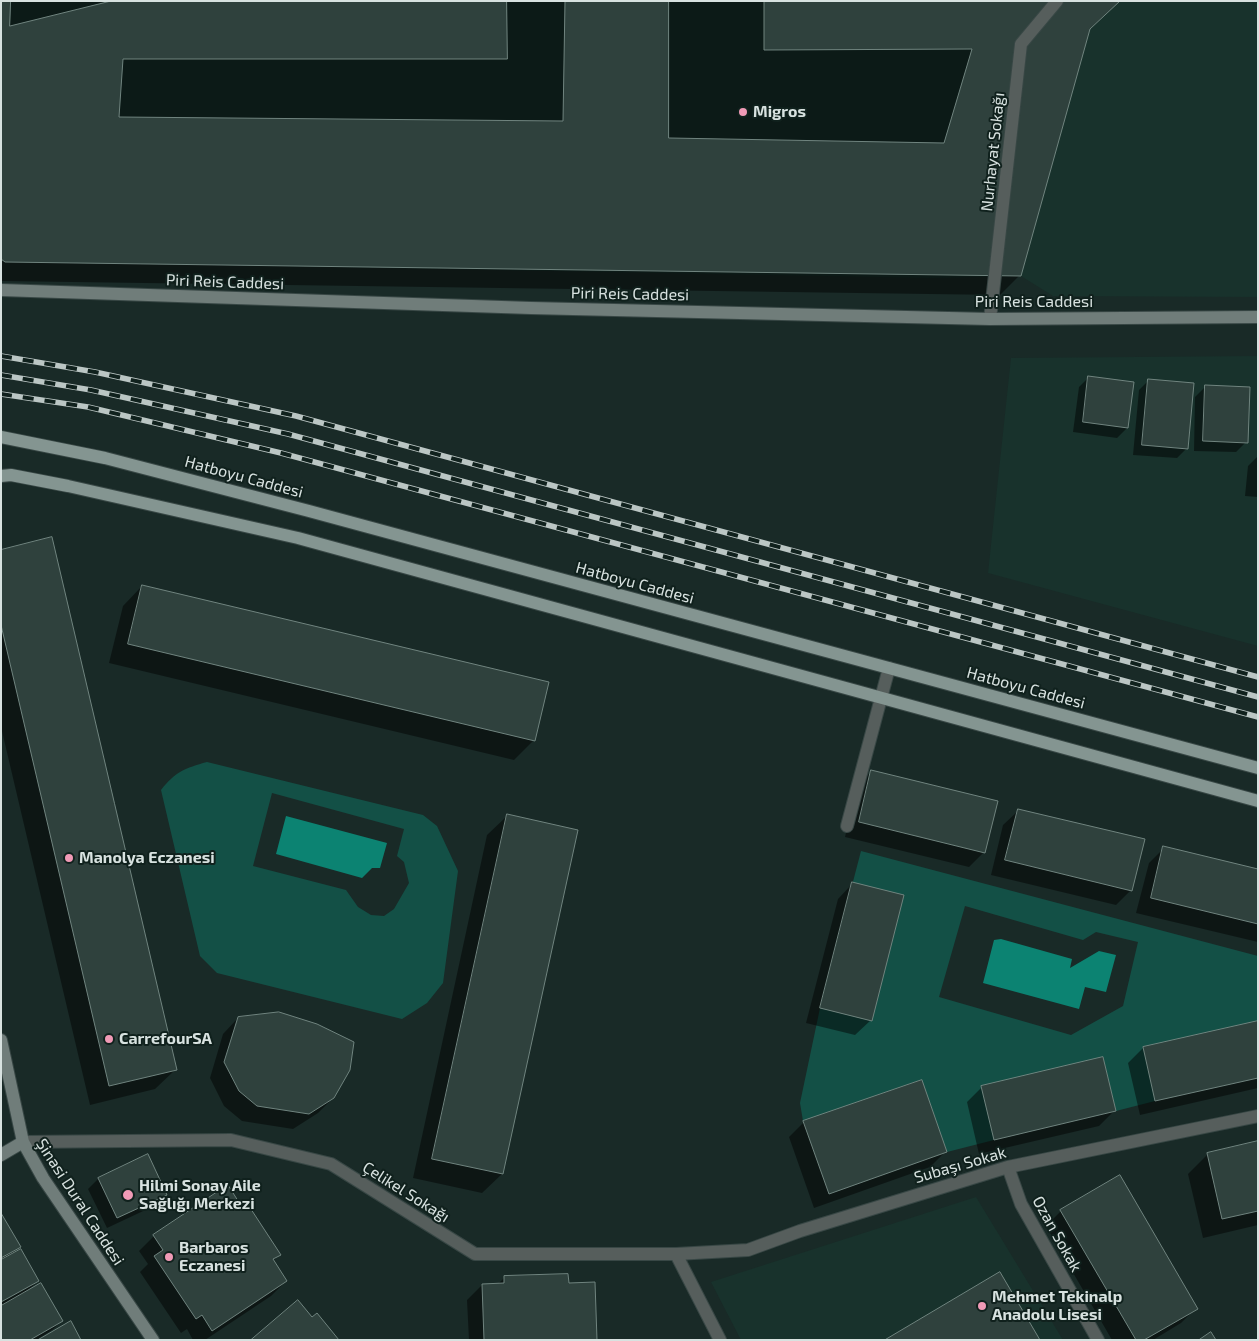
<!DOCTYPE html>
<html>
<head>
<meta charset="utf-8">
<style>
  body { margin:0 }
  #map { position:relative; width:1259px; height:1341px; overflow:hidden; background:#192a27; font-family:"Exo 2",sans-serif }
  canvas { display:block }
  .frame { position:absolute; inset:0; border:2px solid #d8e2e0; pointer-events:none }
</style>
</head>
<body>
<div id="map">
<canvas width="1259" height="1341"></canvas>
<div class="frame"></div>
</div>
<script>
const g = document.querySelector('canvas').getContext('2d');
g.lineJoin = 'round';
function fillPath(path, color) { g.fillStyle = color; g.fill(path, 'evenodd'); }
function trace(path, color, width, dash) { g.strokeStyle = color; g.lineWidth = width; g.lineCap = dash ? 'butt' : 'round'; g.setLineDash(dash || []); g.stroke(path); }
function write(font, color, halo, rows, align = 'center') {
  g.font = font + ' "Exo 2",sans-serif'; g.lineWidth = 4; g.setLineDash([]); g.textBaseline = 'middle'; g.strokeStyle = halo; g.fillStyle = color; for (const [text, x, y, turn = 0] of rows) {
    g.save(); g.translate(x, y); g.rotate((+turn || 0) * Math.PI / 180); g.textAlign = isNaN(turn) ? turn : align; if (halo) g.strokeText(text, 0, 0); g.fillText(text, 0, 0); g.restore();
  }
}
fillPath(new Path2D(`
  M 1,1 L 1258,1 L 1258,297 L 1053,296 L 1021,276 L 933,278 L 1,261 Z
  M 1258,356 L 1258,646 L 988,573 L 1011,358 Z
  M 976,1197 L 1063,1340 L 741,1340 L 711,1282 Z`), '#18322c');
fillPath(new Path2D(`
  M 207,762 L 423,815 L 437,826 L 458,871 L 443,983 L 427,1003 L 402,1019 L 217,973 L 200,956 L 161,790 C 175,772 185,768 207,762 ZM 272,793 L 404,829 L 397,856 L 404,862 L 409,883 L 394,909 L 384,916 L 371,915 L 358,907 L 346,890 L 253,866 Z
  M 861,851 L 1258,956 L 1258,1021 L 1143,1047 L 1155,1101 L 1116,1111 L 1103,1057 L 982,1086 L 994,1140 L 947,1152 L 921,1080 L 803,1121 L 800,1103 L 820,1008 ZM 965,906 L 1083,940 L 1096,932 L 1138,942 L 1123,1006 L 1071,1035 L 939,997 Z`), '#135046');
fillPath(new Path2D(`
  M 286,816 L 387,843 L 380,868 L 372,868 L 362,878 L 276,854 Z
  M 1001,939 L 1072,959 L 1070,968 L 1099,951 L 1116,955 L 1106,992 L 1085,987 L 1079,1009 L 983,983 L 994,940 Z`), '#0c8372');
fillPath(new Path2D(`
  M 1,1 L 1120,1 L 1088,31 L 1020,275 L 1000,295 L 1,281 Z
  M 1089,377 L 1127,428 L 1117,438 L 1073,432 L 1079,387 Z
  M 1149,380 L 1187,448 L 1177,458 L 1133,455 L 1139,390 Z
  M 1205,387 L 1246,442 L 1236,452 L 1194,451 L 1195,397 Z
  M 1258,456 L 1258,497 L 1245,496 L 1248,466 Z
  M 1,551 L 175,1070 L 155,1089 L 90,1105 L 1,727 Z
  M 142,586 L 534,740 L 514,760 L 109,663 L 123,606 Z
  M 872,771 L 984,852 L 969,867 L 845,837 L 857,786 Z
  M 1019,810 L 1131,890 L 1116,905 L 991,875 L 1003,825 Z
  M 507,816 L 502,1174 L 482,1193 L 413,1178 L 487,835 Z
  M 1164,848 L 1258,870 L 1258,942 L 1136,913 L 1149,863 Z
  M 853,883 L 871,1020 L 855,1035 L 806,1023 L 838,899 Z
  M 238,1018 L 333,1098 L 318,1113 L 293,1129 L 242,1121 L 224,1106 L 210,1078 L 223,1034 Z
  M 1258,1022 L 1258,1088 L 1140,1115 L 1128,1063 L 1143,1048 Z
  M 982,1087 L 1114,1111 L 1099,1126 L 979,1154 L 967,1102 Z
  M 804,1122 L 945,1152 L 930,1167 L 814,1208 L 789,1137 Z
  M 1258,1143 L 1258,1225 L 1203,1238 L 1188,1174 L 1208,1154 Z
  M 148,1156 L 166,1195 L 156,1205 L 107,1228 L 88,1189 L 98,1179 Z
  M 240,1206 L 279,1254 L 273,1261 L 286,1281 L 271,1296 L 205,1340 L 193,1340 L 187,1329 L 181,1333 L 140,1272 L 148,1264 L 139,1251 L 154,1236 Z
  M 1061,1211 L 1196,1308 L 1181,1323 L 1153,1340 L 1112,1340 L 1046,1226 Z
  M 1,1216 L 19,1246 L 10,1256 L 38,1281 L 26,1292 L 62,1321 L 52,1330 L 36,1340 L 1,1340 Z
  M 504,1278 L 568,1284 L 596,1340 L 469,1340 L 467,1300 L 482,1285 L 498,1284 Z`), '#0007');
const building = new Path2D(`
  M 1,1 L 1120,1 L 1090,29 L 1021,276 L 5,262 L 1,259 Z
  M 11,1 L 111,1 L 10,26 Z
  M 507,1 L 565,1 L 563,121 L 119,117 L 123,59 L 507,59 Z
  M 669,1 L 764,1 L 764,50 L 972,49 L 944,143 L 669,138 Z
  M 1088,376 L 1134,382 L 1128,428 L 1083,422 Z
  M 1148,379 L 1194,383 L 1188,449 L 1142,445 Z
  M 1205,385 L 1250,387 L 1248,443 L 1203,441 Z
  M 52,537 L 177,1070 L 109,1086 L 1,625 L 1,550 Z
  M 142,585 L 549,682 L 535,741 L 128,644 Z
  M 871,770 L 998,801 L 985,853 L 859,822 Z
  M 1018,809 L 1145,839 L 1132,891 L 1005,860 Z
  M 507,814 L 578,830 L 503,1174 L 432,1159 Z
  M 1163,846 L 1258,869 L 1258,924 L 1151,898 Z
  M 852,882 L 904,895 L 872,1021 L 820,1008 Z
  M 279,1012 L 317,1024 L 354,1042 L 350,1070 L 334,1098 L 309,1114 L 257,1106 L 239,1091 L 224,1062 L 238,1017 Z
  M 1258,1021 L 1258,1078 L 1155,1101 L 1143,1047 Z
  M 1103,1057 L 1116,1111 L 994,1140 L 981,1086 Z
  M 922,1080 L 947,1152 L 829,1194 L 803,1121 Z
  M 1258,1141 L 1258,1211 L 1222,1219 L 1207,1153 Z
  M 148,1154 L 167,1195 L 117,1218 L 98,1178 Z
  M 1120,1175 L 1198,1309 L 1144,1340 L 1136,1340 L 1060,1210 Z
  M 228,1185 L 240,1204 L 245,1200 L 281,1255 L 273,1259 L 287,1281 L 212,1331 L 202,1315 L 196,1319 L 154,1256 L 163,1250 L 153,1235 Z
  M 1,1213 L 21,1247 L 1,1258 Z
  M 21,1249 L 39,1281 L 1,1302 L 1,1260 Z
  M 1000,1272 L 1040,1340 L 885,1340 Z
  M 568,1274 L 569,1283 L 595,1282 L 597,1340 L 484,1340 L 482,1284 L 504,1283 L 504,1276 Z
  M 41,1283 L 63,1321 L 30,1340 L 1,1340 L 1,1306 Z
  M 298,1300 L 312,1317 L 317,1313 L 339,1340 L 251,1340 Z
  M 71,1321 L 81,1340 L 38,1340 Z
  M 1211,1332 L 1216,1340 L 1199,1340 Z`);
fillPath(building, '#2f413d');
trace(building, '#70847f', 1);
const lane = new Path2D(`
  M 847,826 L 889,668`);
const street = new Path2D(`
  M 990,319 L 1021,44 L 1057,1
  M 23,1142 L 231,1140 L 331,1164 L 475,1254 L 676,1254 L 720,1340
  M 1008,1167 L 1021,1204 L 1098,1340
  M 676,1254 L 748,1250 L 800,1231 L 1008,1167 L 1258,1116`);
const secondary = new Path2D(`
  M 1,290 L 531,308 L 990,319 L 1258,317
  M 1,1040 L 23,1142 L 43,1178 L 153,1340
  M 1,1155 L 23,1142`);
const primary = new Path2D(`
  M 1,437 L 105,458 L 309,511 L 1258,768
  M 1,476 L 11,475 L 68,486 L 298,538 L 1258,801`);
trace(lane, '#384745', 14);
trace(street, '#384745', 14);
trace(secondary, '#384745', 14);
trace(primary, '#384745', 14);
trace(lane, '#565e5c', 12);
trace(street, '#565e5c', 12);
trace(secondary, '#707d7a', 12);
trace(primary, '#849591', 12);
const rail = new Path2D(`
  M 1,356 L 95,372 L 296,416 L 1258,677
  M 1,375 L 91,390 L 288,434 L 1258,697
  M 1,394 L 88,407 L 281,453 L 1258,717`);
trace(rail, '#bbc6c4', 5.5);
trace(rail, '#10211d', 4, [11]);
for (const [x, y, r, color] of [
  [743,112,5,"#f09ab6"],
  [69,858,5,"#f09ab6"],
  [109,1039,5,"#f09ab6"],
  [128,1195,6,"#f09ab6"],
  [169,1257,5,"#f09ab6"],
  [982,1306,5,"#f09ab6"]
]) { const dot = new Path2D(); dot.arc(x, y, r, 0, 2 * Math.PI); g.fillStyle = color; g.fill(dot); trace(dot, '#10211d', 2); }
write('bold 16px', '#d8e2e0', '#10211d', [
  ["Migros",753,112],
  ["Manolya Eczanesi",79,858],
  ["CarrefourSA",119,1039],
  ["Hilmi Sonay Aile",139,1186],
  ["Sağlığı Merkezi",139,1204],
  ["Barbaros",179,1248],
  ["Eczanesi",179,1266],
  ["Mehmet Tekinalp",992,1297],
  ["Anadolu Lisesi",992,1315]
], 'left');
write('16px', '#d8e2e0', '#10211d', [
  ["Nurhayat Sokağı",993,152,-84],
  ["Piri Reis Caddesi",225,282,2],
  ["Piri Reis Caddesi",630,294,1],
  ["Piri Reis Caddesi",1034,302],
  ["Hatboyu Caddesi",244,477,15],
  ["Hatboyu Caddesi",635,583,15],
  ["Hatboyu Caddesi",1026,688,15],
  ["Subaşı Sokak",960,1165,-16],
  ["Çelikel Sokağı",406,1192,32],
  ["Şinasi Dural Caddesi",80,1202,57],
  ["Ozan Sokak",1057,1234,61]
]);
</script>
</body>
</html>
